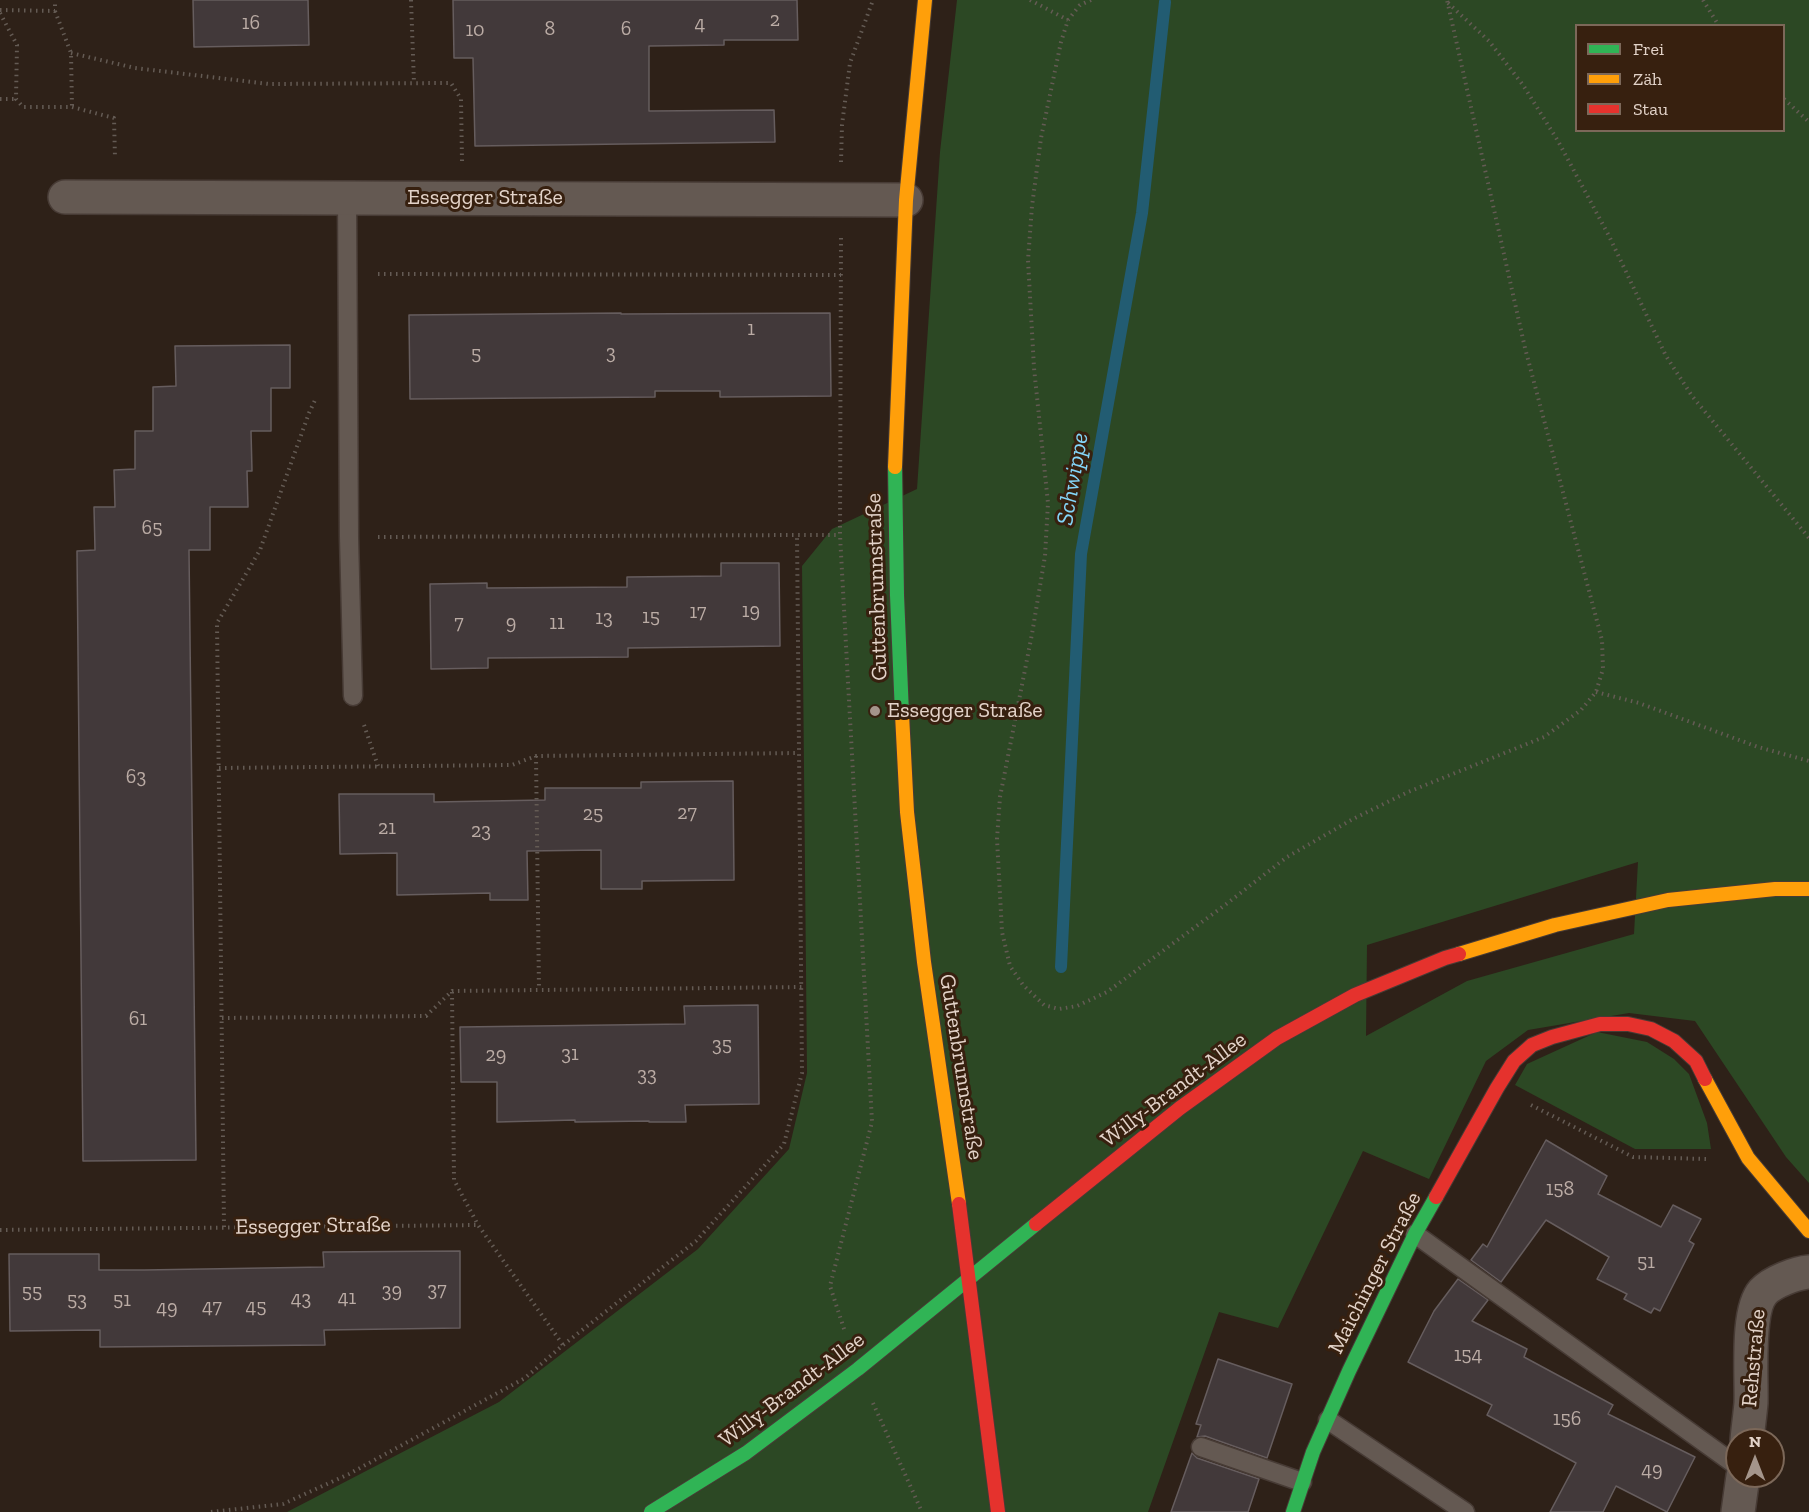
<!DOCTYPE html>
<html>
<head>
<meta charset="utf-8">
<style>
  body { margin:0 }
  #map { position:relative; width:1809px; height:1512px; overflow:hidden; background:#2e2118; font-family:"Zilla Slab",serif }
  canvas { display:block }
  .legend { position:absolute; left:1575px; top:24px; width:210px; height:108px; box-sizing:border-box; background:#37200f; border:2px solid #7c6859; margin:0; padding:8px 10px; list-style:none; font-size:18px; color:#e3d3c9 }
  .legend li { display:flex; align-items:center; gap:12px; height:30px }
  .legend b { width:30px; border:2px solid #7c6859 }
  .north { position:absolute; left:1725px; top:1428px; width:60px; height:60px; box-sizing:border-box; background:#37200f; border:2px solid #7c6859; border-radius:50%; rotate:0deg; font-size:16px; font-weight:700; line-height:24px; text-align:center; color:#e3d3c9 }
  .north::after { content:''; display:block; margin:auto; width:21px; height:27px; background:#a4958b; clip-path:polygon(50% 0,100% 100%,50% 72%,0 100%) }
</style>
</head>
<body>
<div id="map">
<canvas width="1809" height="1512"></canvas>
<ul class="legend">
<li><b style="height:8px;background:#30b455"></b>Frei</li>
<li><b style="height:8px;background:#ff9f0a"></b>Zäh</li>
<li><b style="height:8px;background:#e5322d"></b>Stau</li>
</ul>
<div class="north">N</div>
</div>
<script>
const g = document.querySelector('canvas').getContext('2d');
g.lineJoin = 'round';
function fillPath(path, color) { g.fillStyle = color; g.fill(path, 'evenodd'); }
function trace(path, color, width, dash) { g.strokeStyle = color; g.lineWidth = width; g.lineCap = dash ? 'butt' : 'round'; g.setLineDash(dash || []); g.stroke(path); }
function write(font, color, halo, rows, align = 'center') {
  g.font = font + ' "Zilla Slab",serif'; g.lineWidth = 6; g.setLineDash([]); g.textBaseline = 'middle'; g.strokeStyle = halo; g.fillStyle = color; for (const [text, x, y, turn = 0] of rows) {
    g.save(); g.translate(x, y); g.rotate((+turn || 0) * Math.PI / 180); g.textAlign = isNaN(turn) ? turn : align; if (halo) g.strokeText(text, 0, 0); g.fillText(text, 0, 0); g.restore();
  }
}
fillPath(new Path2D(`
  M 957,0 L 1809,0 L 1809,1183 L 1786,1157 L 1695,1021 L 1629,1013 L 1528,1030 L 1486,1061 L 1429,1179 L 1363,1151 L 1278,1328 L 1219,1312 L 1148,1512 L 287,1512 L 499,1402 L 698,1249 L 789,1149 L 807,1073 L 802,566 L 832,529 L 917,489 L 940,152 ZM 1576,26 L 1784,26 L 1784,130 L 1576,130 ZM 1638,862 L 1634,934 L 1467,981 L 1366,1036 L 1367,945 Z
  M 1597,1032 L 1647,1042 L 1674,1059 L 1689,1074 L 1707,1123 L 1711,1149 L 1635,1149 L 1515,1085 L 1527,1064 Z`), '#2c4824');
trace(new Path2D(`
  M 1061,967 L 1081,554 L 1142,213 L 1165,2`), '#225c72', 12);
const building = new Path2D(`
  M 193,0 L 308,0 L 309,45 L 194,47 Z
  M 453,0 L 797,0 L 798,40 L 724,40 L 724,45 L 649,46 L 649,111 L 774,110 L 775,142 L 475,146 L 473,58 L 454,58 Z
  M 621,313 L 621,314 L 830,313 L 831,396 L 720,397 L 720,391 L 655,391 L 655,397 L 410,399 L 409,315 Z
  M 290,345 L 290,388 L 271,388 L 271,431 L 251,431 L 252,471 L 247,471 L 248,507 L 210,507 L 210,550 L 189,550 L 196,1160 L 83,1161 L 77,551 L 95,550 L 94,507 L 115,507 L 114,470 L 135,469 L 135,431 L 153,431 L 153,387 L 176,386 L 175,346 Z
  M 721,563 L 779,563 L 780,646 L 628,648 L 628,657 L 488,658 L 488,668 L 431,669 L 430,584 L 487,583 L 487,588 L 627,587 L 627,577 L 721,576 Z
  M 733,781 L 734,880 L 642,881 L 642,889 L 601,889 L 601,850 L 527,851 L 528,900 L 490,900 L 490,893 L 397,895 L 397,853 L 340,854 L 339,794 L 434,794 L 434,802 L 545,800 L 545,788 L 641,788 L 641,782 Z
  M 758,1005 L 759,1104 L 685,1105 L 686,1122 L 649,1122 L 649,1121 L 575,1122 L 575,1120 L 497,1122 L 497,1082 L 461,1082 L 460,1027 L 685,1024 L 684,1006 Z
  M 1546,1140 L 1607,1176 L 1598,1194 L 1661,1227 L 1673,1205 L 1701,1219 L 1689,1241 L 1694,1244 L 1660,1311 L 1654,1308 L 1651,1313 L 1624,1299 L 1627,1294 L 1597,1279 L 1609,1257 L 1546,1220 L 1501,1282 L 1471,1260 L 1483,1244 L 1487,1247 Z
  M 460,1251 L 460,1328 L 324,1330 L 325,1345 L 100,1347 L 100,1330 L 10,1331 L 9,1254 L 99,1254 L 99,1270 L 144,1270 L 324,1267 L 323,1252 Z
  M 1458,1279 L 1488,1300 L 1472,1321 L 1527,1349 L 1524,1357 L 1613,1405 L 1608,1414 L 1695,1457 L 1667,1512 L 1616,1486 L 1603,1512 L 1550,1512 L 1576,1463 L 1487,1415 L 1492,1405 L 1408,1362 L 1434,1311 Z
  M 1218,1359 L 1292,1384 L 1267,1458 L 1205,1436 L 1197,1437 L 1201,1425 L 1196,1424 Z
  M 1192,1453 L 1197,1458 L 1259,1479 L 1248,1512 L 1171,1512 Z`);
fillPath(building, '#42393a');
trace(building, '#665d5e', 1.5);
const lane = new Path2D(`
  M 347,198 L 349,537 L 353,696
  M 1415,1234 L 1737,1466
  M 1328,1420 L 1465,1512
  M 1201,1447 L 1302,1482`);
const street = new Path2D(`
  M 65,197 L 906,200
  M 1747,1440 C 1748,1428 1750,1415 1751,1403 C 1752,1377 1746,1311 1763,1292 C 1772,1282 1796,1273 1809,1272
  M 1738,1512 L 1743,1476`);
const fast = new Path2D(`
  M 895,467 L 897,595 L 902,714
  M 651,1512 L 746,1453 L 858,1369 L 1036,1224
  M 1293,1512 L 1313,1452 L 1349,1371 L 1415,1234 L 1436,1197`);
const slow = new Path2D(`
  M 895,467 L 906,200 L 925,0
  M 902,714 L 907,812 L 924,962 L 959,1204
  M 1459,954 L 1555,925 L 1668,900 L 1775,889 L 1809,889
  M 1705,1079 L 1748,1158 L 1809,1231`);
const jam = new Path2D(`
  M 1436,1197 L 1497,1088 L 1514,1061 L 1532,1045 L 1552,1037 L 1600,1024 L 1628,1024 L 1651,1029 L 1674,1041 L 1696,1061 L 1705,1079
  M 959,1204 L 998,1512
  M 1036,1224 L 1180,1108 L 1277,1038 L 1355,995 L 1445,958 L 1459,954`);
trace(lane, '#473b35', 21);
trace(street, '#473b35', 36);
trace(fast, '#473b35', 16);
trace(slow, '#473b35', 16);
trace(jam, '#473b35', 16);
trace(new Path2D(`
  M 411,0 L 414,83
  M 1030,0 L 1068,20
  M 1091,0 L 1080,5 L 1068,20 L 1061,42 L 1041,138 L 1032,206 L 1028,260 L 1034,368 L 1048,503 L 1045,556 L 1032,634 L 1000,797 L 997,839 L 1002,932 L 1010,966 L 1023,985 L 1044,1005 L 1059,1009 L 1077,1006 L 1107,992 L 1225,905 L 1287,857 L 1353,819 L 1408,792 L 1544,737 L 1581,710 L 1596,692 L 1603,669 L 1602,640 L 1525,348 L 1447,0
  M 1703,0 L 1719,26
  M 1448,3 L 1489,41 L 1523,85 L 1558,141 L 1609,236 L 1666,356 L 1692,396 L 1809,538
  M 0,10 L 55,11 L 55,0
  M 55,11 L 71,53 L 72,107
  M 0,13 L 17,45 L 16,99 L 23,107 L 72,107 L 114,118 L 115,158
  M 71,53 L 135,68 L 269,84 L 451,83 L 461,99 L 462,161
  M 0,99 L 16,99
  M 1784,99 L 1809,122
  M 841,162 L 842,125 L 850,63 L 873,0
  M 841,238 L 840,535 L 872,1122 L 830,1286 L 845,1332
  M 378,274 L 841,275
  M 378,537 L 797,535
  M 1596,692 L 1639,703 L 1758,747 L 1809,761
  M 364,725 L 378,766
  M 536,756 L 539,990
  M 219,768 L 512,765 L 536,756 L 799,753
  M 452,992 L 454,1180 L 478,1225 L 563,1345
  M 222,1018 L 426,1016 L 452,991 L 802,987
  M 1531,1105 L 1633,1157 L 1706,1159
  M 224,1227 L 217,623 L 260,550 L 309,413 L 316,398
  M 0,1230 L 478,1225
  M 873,1403 L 922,1512
  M 211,1512 L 283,1504 L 349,1474 L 525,1378 L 563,1345 L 696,1241 L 784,1144 L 802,1073 L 797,535 L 840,535`), '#645b54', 4, [1.5, 4.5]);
trace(lane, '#645952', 18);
trace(street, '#645952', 33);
trace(fast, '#30b455', 14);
trace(slow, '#ff9f0a', 14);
trace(jam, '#e5322d', 14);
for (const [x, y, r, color] of [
  [875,711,6,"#a4958b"]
]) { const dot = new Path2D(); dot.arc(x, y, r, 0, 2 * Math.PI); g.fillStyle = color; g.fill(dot); trace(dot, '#37200f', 2); }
write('20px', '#bbaca5', null, [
  ["2",775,20],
  ["16",251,23],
  ["4",700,24],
  ["8",550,29],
  ["6",626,29],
  ["10",475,30],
  ["1",751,329],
  ["3",611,353],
  ["5",476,354],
  ["65",152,528],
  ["19",751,611],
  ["17",698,612],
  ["15",651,617],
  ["13",604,618],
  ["7",459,623],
  ["9",511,623],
  ["11",557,623],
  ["63",136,777],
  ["27",687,813],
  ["25",593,814],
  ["21",387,828],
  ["23",481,831],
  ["61",138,1019],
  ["35",722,1045],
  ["31",570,1054],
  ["29",496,1055],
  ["33",647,1075],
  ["158",1560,1189],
  ["51",1646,1262],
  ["37",437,1290],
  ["39",392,1291],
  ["55",32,1292],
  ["41",347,1298],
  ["43",301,1299],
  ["53",77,1300],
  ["51",122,1300],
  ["47",212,1307],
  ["45",256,1307],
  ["49",167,1308],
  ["154",1468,1355],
  ["156",1567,1419],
  ["49",1652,1470]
]);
write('22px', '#e3d3c9', '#37200f', [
  ["Essegger Straße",485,198],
  ["Guttenbrunnstraße",877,587,-92],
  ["Guttenbrunnstraße",961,1067,81],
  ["Willy-Brandt-Allee",1174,1090,-37],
  ["Essegger Straße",313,1226,-1],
  ["Maichinger Straße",1375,1273,-63],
  ["Rehstraße",1754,1358,-85],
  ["Willy-Brandt-Allee",792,1390,-37]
]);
write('22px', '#e3d3c9', '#37200f', [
  ["Essegger Straße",887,711]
], 'left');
write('italic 24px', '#84d5f8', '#37200f', [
  ["Schwippe",1073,479,-80]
]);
</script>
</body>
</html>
